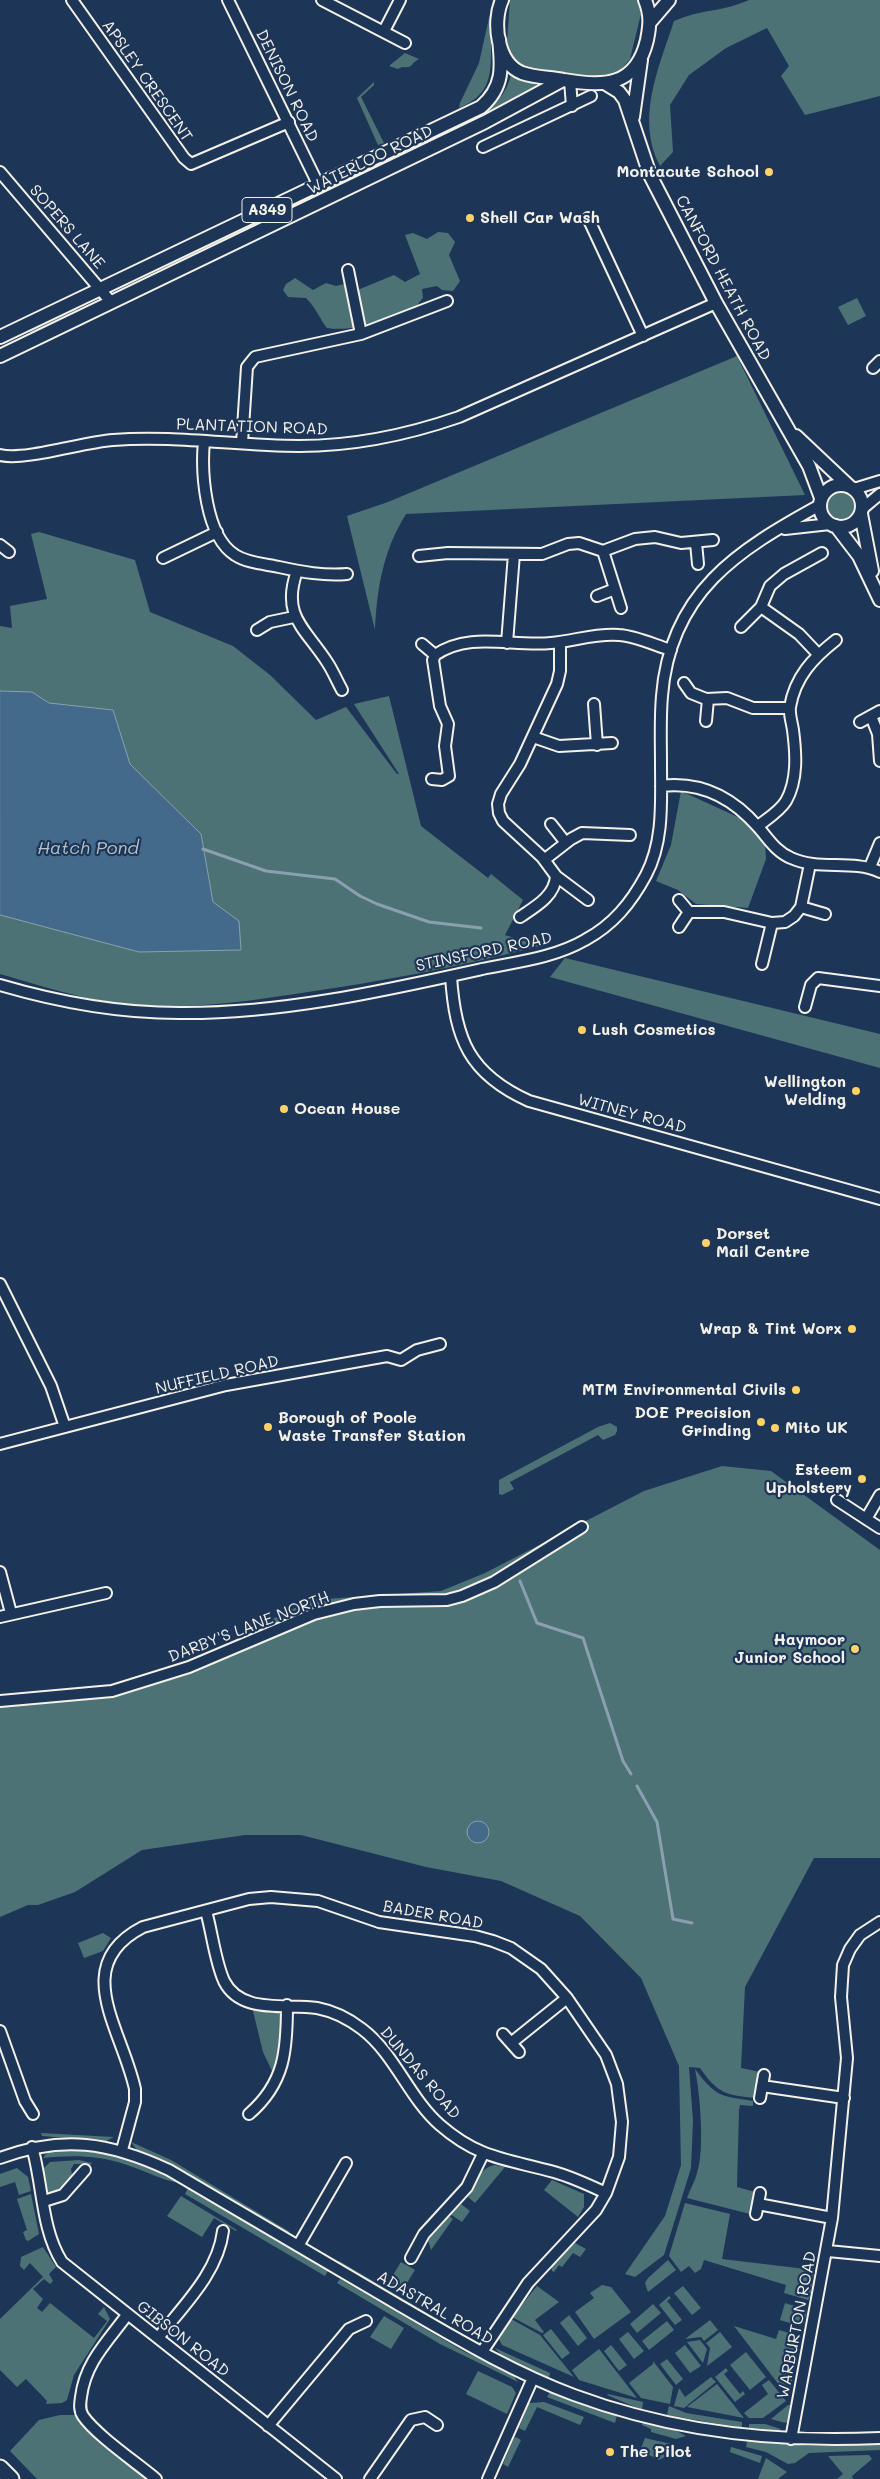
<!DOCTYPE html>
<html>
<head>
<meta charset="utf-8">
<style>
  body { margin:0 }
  canvas { display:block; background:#1d3557 }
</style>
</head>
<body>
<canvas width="880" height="2479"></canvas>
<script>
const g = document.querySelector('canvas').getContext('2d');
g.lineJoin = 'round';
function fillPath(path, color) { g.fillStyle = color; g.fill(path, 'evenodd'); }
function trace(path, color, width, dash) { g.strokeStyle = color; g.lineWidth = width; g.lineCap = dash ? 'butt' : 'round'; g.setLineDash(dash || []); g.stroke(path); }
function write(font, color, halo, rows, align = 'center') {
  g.font = font + ' Mali,sans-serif'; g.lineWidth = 4.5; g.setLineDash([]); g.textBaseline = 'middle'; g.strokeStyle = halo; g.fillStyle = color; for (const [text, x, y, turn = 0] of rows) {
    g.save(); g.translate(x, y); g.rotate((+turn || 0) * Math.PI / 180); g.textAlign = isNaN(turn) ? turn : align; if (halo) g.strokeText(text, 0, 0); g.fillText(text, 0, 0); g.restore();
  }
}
fillPath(new Path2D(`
  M 493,0 L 495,0 C 493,14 491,28 491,43 C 491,74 492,94 459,108 L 460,103 L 479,63 Z
  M 510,0 L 637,0 L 641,14 L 630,59 L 619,72 L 607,77 L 593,77 L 538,72 L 515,62 L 510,55 L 507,42 Z
  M 749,0 L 880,0 L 880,96 L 805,115 L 781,76 L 789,66 L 767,28 L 726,48 L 689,75 L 670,105 L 673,152 L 660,166 C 635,119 659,67 674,21 C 701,9 723,12 749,0 Z
  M 405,53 L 419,59 C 409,64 415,68 402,67 L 398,69 L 389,66 Z
  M 511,74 L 520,80 L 538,85 L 429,145 L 427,140 C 458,126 504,113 511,74 Z
  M 374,82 L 374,85 L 361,97 L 384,143 L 378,145 L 357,98 Z
  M 421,144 L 423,149 L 323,197 L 321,192 Z
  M 316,194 L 319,199 L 277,214 L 169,267 L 168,264 Z
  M 438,232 L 448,233 L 455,242 L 449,255 L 460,281 L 453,291 L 442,290 L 437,286 L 422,289 L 423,298 C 419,302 416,308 412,310 C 393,321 348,332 327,328 C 319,318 317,309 306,298 L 288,297 L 283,290 L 286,284 L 295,278 L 313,290 L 326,283 L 336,286 L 344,284 L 348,294 L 394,275 L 405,282 L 420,274 L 405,235 L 413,233 L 427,239 Z
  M 857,298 L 866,316 L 848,325 L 838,307 Z
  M 76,307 L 78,312 L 31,335 L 29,330 Z
  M 737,356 L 805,495 L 406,514 C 383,551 377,588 375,630 L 347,516 L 388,502 Z
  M828 506a13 13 0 1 1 26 0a13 13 0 1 1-26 0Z
  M 39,532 L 135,560 L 150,612 L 233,646 L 270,675 L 316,720 L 346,707 L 397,774 L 399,774 L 354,704 L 389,696 L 421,826 L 488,878 L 491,874 L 523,900 L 505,935 L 540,946 C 459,967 378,982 295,994 C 237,1003 176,1011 117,1003 C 77,998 39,985 0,974 L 0,626 L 12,628 L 10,606 L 47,599 L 31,534 Z
  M 681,791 L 742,819 L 765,841 L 766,859 L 748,908 L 696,904 L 678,890 L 656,881 L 671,845 Z
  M 565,958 L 880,1034 L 880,1068 L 550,977 Z
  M 610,1423 L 617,1427 L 617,1431 L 615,1435 L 603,1440 L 598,1435 L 510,1482 L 514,1489 L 502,1495 L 499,1494 L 499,1480 L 598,1427 Z
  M 722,1466 L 771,1471 L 880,1550 L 880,1858 L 814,1858 L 745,1987 L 741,2068 L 760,2072 L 756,2098 C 726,2095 718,2094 700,2068 L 689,2067 L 693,2121 L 691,2168 L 664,2255 L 635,2277 L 625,2274 L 665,2216 L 681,2165 L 679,2066 L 641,1978 L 580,1916 L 501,1881 L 426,1867 L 301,1835 L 245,1835 L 142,1850 L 75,1892 L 38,1905 L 28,1905 L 0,1917 L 0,1701 L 112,1691 L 238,1646 L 273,1619 L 311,1600 L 441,1591 L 485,1573 L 644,1491 Z
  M 103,1933 L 111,1938 L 103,1951 L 84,1958 L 78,1943 Z
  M 252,2007 L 274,2009 L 283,2016 L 281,2040 L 273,2073 L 263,2052 Z
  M 695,2069 C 716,2097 720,2096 753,2101 L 753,2106 L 740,2105 L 739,2110 L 737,2187 L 755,2192 L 750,2214 L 687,2198 C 690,2190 695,2181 697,2173 C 705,2149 700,2094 695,2069 Z
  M 41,2133 L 114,2137 L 106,2141 L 42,2136 Z
  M 131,2142 L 171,2160 L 290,2232 L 284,2232 L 167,2163 L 137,2150 Z
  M 56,2150 C 101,2149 140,2160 179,2183 C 158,2179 144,2170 124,2164 C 98,2155 70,2155 43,2158 L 46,2154 Z
  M 79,2160 L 92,2163 L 87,2169 L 83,2164 L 74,2164 L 71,2169 L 72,2176 L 58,2192 L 50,2194 L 45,2188 L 41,2171 L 50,2162 Z
  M 495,2165 L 505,2167 L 475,2203 L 468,2197 C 476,2184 478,2168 495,2165 Z
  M 17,2168 L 28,2177 L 31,2191 L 19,2195 L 15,2182 L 0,2187 L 0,2174 Z
  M 552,2180 L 584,2194 L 584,2207 L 578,2217 L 544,2190 Z
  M 188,2188 L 328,2271 L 325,2276 L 185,2194 Z
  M 31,2194 L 39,2234 L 28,2241 L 26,2240 L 23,2232 L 27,2230 L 17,2199 Z
  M 181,2196 L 237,2230 L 236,2231 L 214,2218 L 202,2237 L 167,2216 Z
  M 685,2203 L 730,2214 L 722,2259 L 814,2270 L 810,2297 L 808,2300 L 784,2293 L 786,2285 L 704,2260 L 701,2269 L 695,2273 L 689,2266 L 681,2272 L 669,2256 Z
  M 461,2204 L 470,2211 L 462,2222 L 450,2214 Z
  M 449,2216 L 453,2219 L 431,2250 L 428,2240 Z
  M 575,2243 L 586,2249 L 580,2257 L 573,2253 L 562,2267 L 559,2265 L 554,2272 L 552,2271 L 551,2266 Z
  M 43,2247 L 56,2267 L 49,2274 L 53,2281 L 50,2284 L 44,2279 L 33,2289 L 43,2299 L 37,2308 L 42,2312 L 50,2303 L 94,2338 L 107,2321 L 98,2314 L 104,2307 L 110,2319 L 74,2375 L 67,2400 L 62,2403 L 46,2404 L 47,2401 L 26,2379 L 17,2387 L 0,2370 L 0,2319 L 43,2277 L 30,2263 L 24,2270 L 20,2266 L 21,2257 Z
  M 668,2260 L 676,2270 L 648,2292 L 645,2283 L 648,2278 Z
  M 339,2261 L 471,2339 L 464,2338 L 337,2263 Z
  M 401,2262 L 415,2270 L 402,2291 L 388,2283 Z
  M 340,2279 L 463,2351 L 512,2374 L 518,2382 L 440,2344 L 337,2283 Z
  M 602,2285 L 611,2287 L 631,2312 L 594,2339 L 575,2312 L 594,2298 L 590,2293 Z
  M 537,2286 L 559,2302 L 535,2320 L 544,2332 L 542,2333 L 512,2317 Z
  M 683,2286 L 701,2308 L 692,2315 L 674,2293 Z
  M 669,2296 L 671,2298 L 667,2301 L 682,2320 L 675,2325 L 659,2305 Z
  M 785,2303 L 807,2310 L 804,2324 L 800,2326 L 780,2320 Z
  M 653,2304 L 661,2313 L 637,2333 L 630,2324 Z
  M 569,2315 L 587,2338 L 578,2346 L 560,2323 Z
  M 384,2316 L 404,2328 L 391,2349 L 370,2337 Z
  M 511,2319 L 540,2335 L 574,2377 L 502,2345 L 499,2339 Z
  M 710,2320 L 718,2330 L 704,2341 L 701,2337 L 685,2339 Z
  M 667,2321 L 674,2330 L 649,2350 L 642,2341 Z
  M 734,2326 L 776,2339 L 779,2330 L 800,2336 L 789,2398 Z
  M 551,2329 L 570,2353 L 562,2359 L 543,2335 Z
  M 628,2332 L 644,2351 L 634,2359 L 619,2339 Z
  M 720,2332 L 732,2347 L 707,2366 L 710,2348 L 706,2343 Z
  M 700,2340 L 707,2349 L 703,2363 L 687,2342 Z
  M 611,2345 L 627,2365 L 619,2371 L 604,2351 Z
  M 685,2345 L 701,2366 L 690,2373 L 675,2353 Z
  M 495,2348 L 550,2373 L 549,2378 L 502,2356 Z
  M 599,2349 L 637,2398 L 579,2380 L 572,2370 Z
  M 746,2352 L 766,2377 L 750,2390 L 730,2365 Z
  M 667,2359 L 683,2379 L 676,2385 L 660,2364 Z
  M 653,2361 L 673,2387 L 670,2404 L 641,2398 L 629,2383 L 653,2364 Z
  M 726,2368 L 728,2371 L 724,2374 L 740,2394 L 743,2391 L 745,2394 L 735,2402 L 715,2377 Z
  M 478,2371 L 512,2387 L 516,2393 L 507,2414 L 466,2394 Z
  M 711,2377 L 716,2382 L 684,2408 L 674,2406 L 679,2388 L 685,2397 Z
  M 769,2380 L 786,2401 L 763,2418 L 749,2418 L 744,2413 L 768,2394 L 762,2385 Z
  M 717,2384 L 744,2418 L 687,2407 Z
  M 550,2392 L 617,2415 L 615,2423 L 547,2397 Z
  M 608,2394 L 643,2402 L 642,2410 L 607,2395 Z
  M 544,2402 L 584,2417 L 580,2425 L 537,2407 L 525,2431 L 519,2428 L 529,2403 Z
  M 788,2405 L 790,2405 L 788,2421 L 785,2423 L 771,2419 Z
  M 669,2406 L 686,2413 L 742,2422 L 742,2428 L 667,2415 Z
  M 60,2415 L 76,2415 L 85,2428 L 147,2479 L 37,2479 L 10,2451 L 39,2420 Z
  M 643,2421 L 671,2428 L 686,2436 L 676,2439 L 651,2432 L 651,2429 L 642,2425 Z
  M 749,2424 L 765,2424 L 781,2429 L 775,2432 L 749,2429 Z
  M 516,2437 L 521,2440 L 508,2467 L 503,2464 L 514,2438 Z
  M 645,2438 L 671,2444 L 675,2452 L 659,2460 L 643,2452 L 641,2448 Z
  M 747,2441 L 812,2446 L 880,2444 L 880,2450 L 809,2453 L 795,2463 L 788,2464 L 766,2452 L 746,2447 Z
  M 731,2447 L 762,2456 L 760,2463 L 730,2452 Z
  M 869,2455 L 872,2459 L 852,2476 L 853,2479 L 837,2479 L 843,2474 L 828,2456 Z
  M 766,2458 L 787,2472 L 778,2479 L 758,2479 Z`), '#4c7275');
const water = new Path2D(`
  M 0,691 L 32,692 L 49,703 L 113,710 L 130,764 L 201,834 L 213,902 L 239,921 L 241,950 L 139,952 L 0,915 Z
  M467 1832a11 11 0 1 1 22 0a11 11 0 1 1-22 0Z`);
fillPath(water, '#446a8b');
trace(water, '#8aa0b0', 1);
trace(new Path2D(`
  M 203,849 L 266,871 L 335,879 L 360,896 L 377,904 L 429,922 L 481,928
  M 520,1581 L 537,1623 L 583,1638 L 623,1761 L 631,1774
  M 637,1786 L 657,1822 L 673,1919 L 692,1923`), '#8aa0b0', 3);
const minor = new Path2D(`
  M 72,0 L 184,158 L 191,164 L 289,122
  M 228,0 L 319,186
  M 322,0 L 405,43
  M 384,31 L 400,0
  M 570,81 L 572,106
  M 483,147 L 591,96
  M 0,172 L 111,302
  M 588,218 L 643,336
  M 348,270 L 361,334
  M 873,368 L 880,361
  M 204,441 C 201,472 205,536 235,555 C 247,563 265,564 279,567 C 302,572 324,576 347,574
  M 242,443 L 247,367 L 255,357 L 361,334 L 447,301
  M 0,455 C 25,461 83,442 113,440 C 175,435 237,446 299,446 C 354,446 407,435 459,417 L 716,303
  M 854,489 L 880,481
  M 862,509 L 880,494
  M 785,529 L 830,524
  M 696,543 L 698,564
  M 0,545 L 9,552
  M 603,551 L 621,608
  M 419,556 L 448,553 L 542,554 L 568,544 L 579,543 L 603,551 L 635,539 L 655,537 L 681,543 L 713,540
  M 163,558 L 217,532
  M 297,571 C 281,616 305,628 327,662 C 333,671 337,681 342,690
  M 597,596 L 615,589
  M 761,607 L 799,634 L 818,654
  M 741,627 L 761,607 L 770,586 L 784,574 L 822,553
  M 257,630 L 270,622 L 294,617
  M 560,642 L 560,671 L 557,684 L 520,764 L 501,794 L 498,804 L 499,813 L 503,821 L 542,857 L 556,876 L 588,900
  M 507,643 L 514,554
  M 422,644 L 435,655
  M 684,683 L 691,693 L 706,699 L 727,698 L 753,708 L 790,708
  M 594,704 L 597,745
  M 871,716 L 878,734 L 880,761
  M 706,721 L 708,699
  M 860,722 L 880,711
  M 533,737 L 559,746 L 612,743
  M 432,779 L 442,780 L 449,776 L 445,746 L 448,724 L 440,706 L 433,660 L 435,655 C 470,631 511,647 551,643 C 574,641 596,633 619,635 C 636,636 654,645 671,650
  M 661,786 C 701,781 732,797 758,827 C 768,838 776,852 791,858 C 819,871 852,859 880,872
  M 551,824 L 566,843
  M 758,826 C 767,819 780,811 786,801 C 798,780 796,753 793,730 C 792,723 789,714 790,707 C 795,677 813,658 836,640
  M 544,860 L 571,839 L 582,833 L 630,835
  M 870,867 L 880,843
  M 679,900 L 689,912
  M 801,907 L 825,914
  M 520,917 C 535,907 555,896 556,876
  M 679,927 L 689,912 L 724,912 L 772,923 L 785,922 L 794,916 L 801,907 L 810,864
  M 762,964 L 772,923
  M 451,976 C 455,1039 469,1074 529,1101 L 880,1199
  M 0,985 C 58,1002 117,1013 179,1013 C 280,1014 383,991 482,969 C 516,962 554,958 585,940 C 613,925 631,903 646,875 C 664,841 661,801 661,764 C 661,741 660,718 662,696 C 670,592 738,550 820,505
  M 805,1007 L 811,985 L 818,978 L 880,986
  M 0,1284 L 51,1386 L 65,1427
  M 0,1444 L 226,1385 L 387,1356 L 401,1360 L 417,1350 L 440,1344
  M 837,1500 L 880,1528
  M 866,1519 L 880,1495
  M 0,1572 L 11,1613
  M 0,1617 L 106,1593
  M 0,1701 L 112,1691 L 189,1667 L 314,1614 L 354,1604 L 380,1601 L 447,1600 L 462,1596 L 494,1582 L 582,1527
  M 206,1911 C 212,1932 215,1961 224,1981 C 241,2015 287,2003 317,2008 C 333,2011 349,2019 362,2029 C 395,2054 409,2098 440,2125 C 479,2159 507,2159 554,2172 C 572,2177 589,2185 606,2193
  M 0,2031 L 25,2101 L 33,2114
  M 503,2034 L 519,2052
  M 511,2043 L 567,1998
  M 762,2086 L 844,2098
  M 760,2098 L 764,2075
  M 249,2114 C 285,2083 287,2050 287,2005
  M 32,2147 C 43,2184 41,2229 62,2262 L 336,2479
  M 122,2150 L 135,2102 L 135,2089 C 122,2029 69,1965 143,1927 L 249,1899 L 271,1897 L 318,1901 L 379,1922 L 475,1936 L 493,1941 L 511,1948 L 541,1969 L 567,1998 L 606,2055 L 617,2084 L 622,2122 L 619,2157 L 606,2193 L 596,2210 L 528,2283 L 482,2352
  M 0,2158 C 63,2135 109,2142 169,2170 C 245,2215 321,2260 397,2304 C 454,2337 512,2372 574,2395 C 671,2431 777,2443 880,2438
  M 44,2201 L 63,2195 L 85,2170
  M 758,2204 L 832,2218
  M 756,2214 L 760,2193
  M 298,2246 L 346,2163
  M 828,2251 L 880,2256
  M 411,2258 L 424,2234 L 467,2187 L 483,2154
  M 127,2315 C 107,2342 85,2363 81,2397 C 80,2404 79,2410 83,2416 C 96,2435 137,2463 156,2479
  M 158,2338 C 182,2307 218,2273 223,2231
  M 268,2426 L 349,2329 L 366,2321
  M 791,2439 L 832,2218 L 847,2058 L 841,1997 L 843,1965 L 850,1949 L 860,1935 L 880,1922
  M 370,2479 L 411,2420 L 425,2417 L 437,2425
  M 488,2479 L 533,2378`);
const major = new Path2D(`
  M 502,0 C 492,22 497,63 522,73 C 536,78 550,77 564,80 C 603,87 636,87 647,40 C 650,25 651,15 645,0
  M 651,21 L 669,0
  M 606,84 L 619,92 L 625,100 L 650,175 L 716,303 L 809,466 L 821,498
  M 633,117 L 641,60
  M 0,337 L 481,107 C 504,87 502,67 499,39
  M 0,356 L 485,122 L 563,80
  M 796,436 L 849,486
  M820 506a21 21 0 1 1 42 0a21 21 0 1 1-42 0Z
  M 861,514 L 872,571
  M 836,526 L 859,556 L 880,600`);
const highway = new Path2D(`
  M 0,2468 L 11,2479`);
trace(minor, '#f4f1e8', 14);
trace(major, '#f4f1e8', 16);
trace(highway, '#f4f1e8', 19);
trace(minor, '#1d3557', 10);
trace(major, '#1d3557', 12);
trace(highway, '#1d3557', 15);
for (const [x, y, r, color] of [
  [769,172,5,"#ffd166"],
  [470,218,5,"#ffd166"],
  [582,1030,5,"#ffd166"],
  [856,1091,5,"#ffd166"],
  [284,1109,5,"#ffd166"],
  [706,1243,5,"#ffd166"],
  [852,1329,5,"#ffd166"],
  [796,1390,5,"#ffd166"],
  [761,1422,5,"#ffd166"],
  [268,1427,5,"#ffd166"],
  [775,1428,5,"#ffd166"],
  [862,1479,5,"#ffd166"],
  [855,1649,5,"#ffd166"],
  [610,2452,5,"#ffd166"]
]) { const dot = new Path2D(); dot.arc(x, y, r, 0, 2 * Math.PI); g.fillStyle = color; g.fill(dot); trace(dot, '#1d3557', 2); }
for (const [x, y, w] of [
  [267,210,50]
]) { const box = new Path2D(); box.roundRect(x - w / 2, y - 12.5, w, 25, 4); g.fillStyle = '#1d3557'; g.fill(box); trace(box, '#f4f1e8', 1); }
write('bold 15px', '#f4f1e8', null, [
  ["A349",267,210]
]);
write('16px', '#f4f1e8', '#1d3557', [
  ["APSLEY CRESCENT",147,81,55],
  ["DENISON ROAD",287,86,64],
  ["WATERLOO ROAD",370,160,-26],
  ["SOPERS LANE",67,227,49],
  ["CANFORD HEATH ROAD",723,278,62],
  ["PLANTATION ROAD",252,427,2],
  ["STINSFORD ROAD",484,952,-12],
  ["WITNEY ROAD",632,1114,15],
  ["NUFFIELD ROAD",217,1375,-13],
  ["DARBY'S LANE NORTH",249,1627,-21],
  ["BADER ROAD",433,1915,10],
  ["DUNDAS ROAD",420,2073,50],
  ["ADASTRAL ROAD",435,2308,30],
  ["WARBURTON ROAD",797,2325,-79],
  ["GIBSON ROAD",183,2339,38]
]);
write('bold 16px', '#f4f1e8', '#1d3557', [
  ["Montacute School",759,172],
  ["Shell Car Wash",480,218,"left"],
  ["Lush Cosmetics",592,1030,"left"],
  ["Wellington",846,1082],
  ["Welding",846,1100],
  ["Ocean House",294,1109,"left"],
  ["Dorset",716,1234,"left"],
  ["Mail Centre",716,1252,"left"],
  ["Wrap & Tint Worx",842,1329],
  ["MTM Environmental Civils",786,1390],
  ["DOE Precision",751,1413],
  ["Grinding",751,1431],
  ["Borough of Poole",278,1418,"left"],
  ["Waste Transfer Station",278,1436,"left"],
  ["Mito UK",785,1428,"left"],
  ["Esteem",852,1470],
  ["Upholstery",852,1488],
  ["Haymoor",845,1640],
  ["Junior School",845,1658],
  ["The Pilot",620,2452,"left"]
], 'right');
write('italic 18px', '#b6c2c7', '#1d3557', [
  ["Hatch Pond",88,848]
]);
</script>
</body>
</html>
